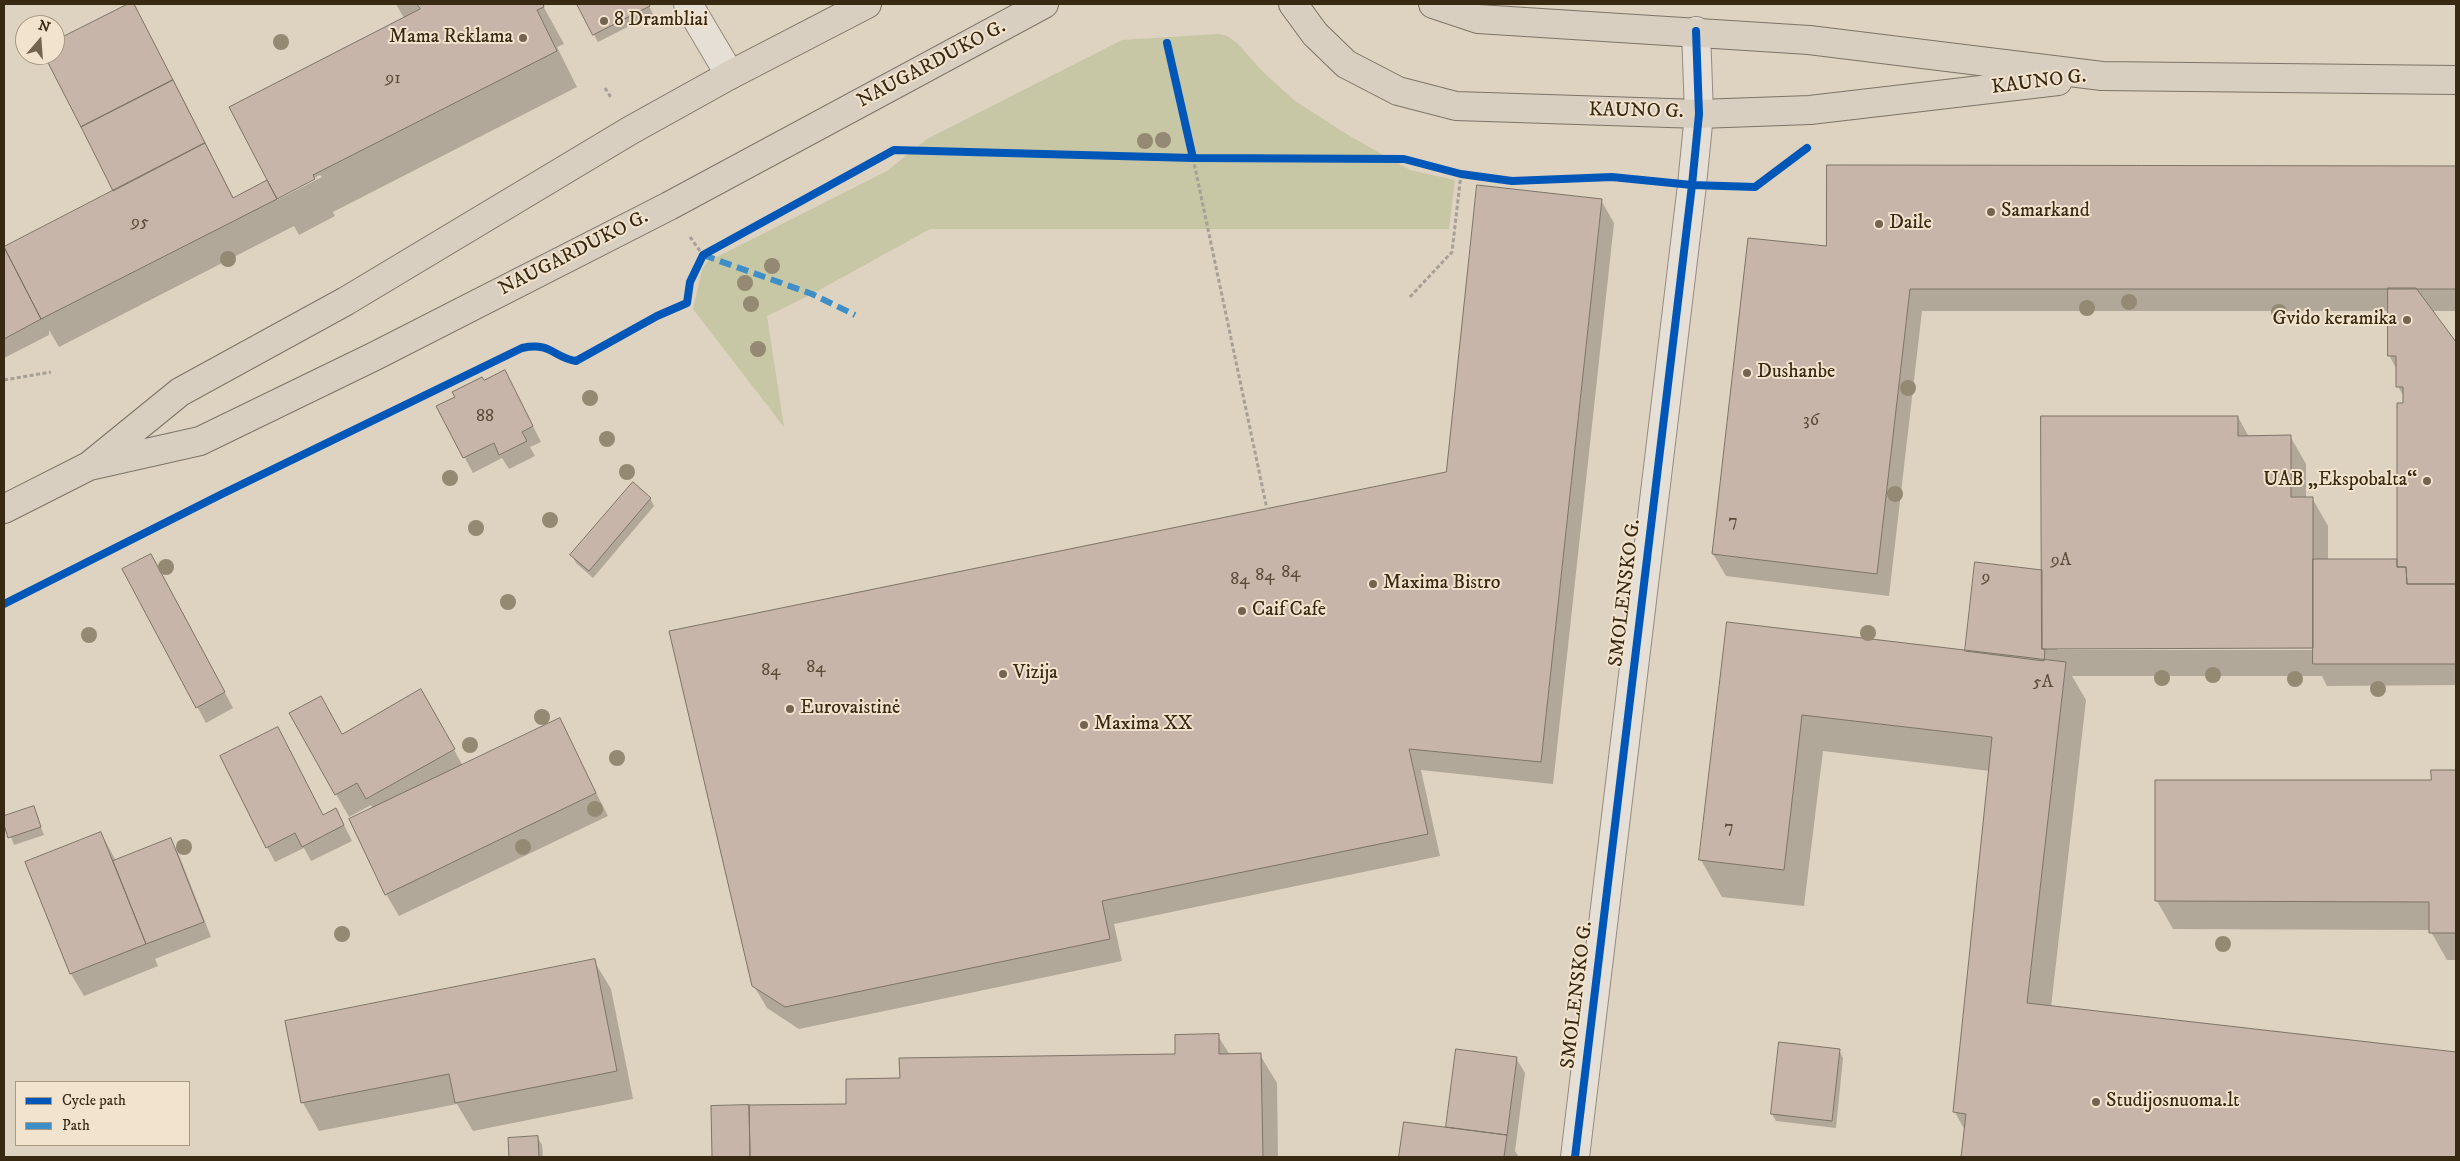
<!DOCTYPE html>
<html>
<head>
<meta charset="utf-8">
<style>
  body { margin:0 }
  #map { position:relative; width:2460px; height:1161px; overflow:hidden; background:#ded2c0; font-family:"IM FELL DW Pica",serif }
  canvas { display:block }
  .frame { position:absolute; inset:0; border:5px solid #382913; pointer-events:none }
  .legend { position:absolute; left:15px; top:1081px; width:175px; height:65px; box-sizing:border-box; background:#f2e3ce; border:1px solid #a89983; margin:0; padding:6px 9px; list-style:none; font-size:15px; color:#382913 }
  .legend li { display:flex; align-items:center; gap:10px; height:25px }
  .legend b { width:25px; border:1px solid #a89983 }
  .north { position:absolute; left:15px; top:15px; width:50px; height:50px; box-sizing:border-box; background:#f2e3ce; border:1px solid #a89983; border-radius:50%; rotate:18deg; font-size:14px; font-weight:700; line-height:20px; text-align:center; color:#382913 }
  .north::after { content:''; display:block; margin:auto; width:18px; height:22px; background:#726450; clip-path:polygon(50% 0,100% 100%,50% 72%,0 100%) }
</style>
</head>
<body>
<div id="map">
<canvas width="2460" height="1161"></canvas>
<div class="frame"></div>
<ul class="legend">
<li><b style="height:6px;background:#0057b8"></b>Cycle path</li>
<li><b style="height:6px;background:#3e8fc8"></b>Path</li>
</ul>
<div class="north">N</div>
</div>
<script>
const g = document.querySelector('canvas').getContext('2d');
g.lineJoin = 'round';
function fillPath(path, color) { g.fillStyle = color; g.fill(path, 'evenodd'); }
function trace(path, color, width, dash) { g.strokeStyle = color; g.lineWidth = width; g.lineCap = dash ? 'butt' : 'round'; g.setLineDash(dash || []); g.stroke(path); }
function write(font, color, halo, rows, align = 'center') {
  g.font = font + ' "IM FELL DW Pica",serif'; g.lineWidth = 4; g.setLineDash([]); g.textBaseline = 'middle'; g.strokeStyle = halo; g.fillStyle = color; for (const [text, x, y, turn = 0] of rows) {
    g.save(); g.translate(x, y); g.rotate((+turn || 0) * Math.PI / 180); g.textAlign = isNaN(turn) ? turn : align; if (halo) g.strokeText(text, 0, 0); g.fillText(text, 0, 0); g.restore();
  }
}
fillPath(new Path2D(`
  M 1219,34 L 1227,36 L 1237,43 L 1263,72 L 1295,101 L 1348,135 L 1410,170 L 1455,180 L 1449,229 L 930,229 L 812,294 L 767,316 L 784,427 L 693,309 L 702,270 L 707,262 L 887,171 L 927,139 L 1122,40 Z`), '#c7c6a5');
fillPath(new Path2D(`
  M 396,4 L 542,4 L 564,44 L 557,47 L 577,87 L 333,212 L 335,216 L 299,235 L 294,226 L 59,347 L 49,330 L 49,335 L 4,358 L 4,248 L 115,191 L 174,81 L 234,199 L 269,181 L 404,18 ZM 320,175 L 322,177 L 277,200 L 277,197 Z
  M 578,4 L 648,4 L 653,14 L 598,42 Z
  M 1828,166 L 2456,167 L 2456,311 L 2431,311 L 2456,344 L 2456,685 L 2327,686 L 2322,676 L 2072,676 L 2086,700 L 2051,1007 L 2456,1053 L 2456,1157 L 1962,1157 L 1965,1130 L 1954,1111 L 1990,771 L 1823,751 L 1804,906 L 1722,897 L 1701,860 L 1728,624 L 1966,652 L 2043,572 L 2238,417 L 2249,437 L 2290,436 L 2306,464 L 2306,498 L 2312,498 L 2328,526 L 2328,560 L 2398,560 L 2405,399 L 2398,386 L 2397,370 L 2389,355 L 2389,311 L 1922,311 L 1889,596 L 1726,576 L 1713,554 L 1827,248 ZM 2057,647 L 2319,647 L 2319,650 L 2057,650 Z
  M 1601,200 L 1614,223 L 1553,784 L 1421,770 L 1440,856 L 1114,924 L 1122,961 L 799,1029 L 767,1008 L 754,986 L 1447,473 Z
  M 484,382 L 513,387 L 541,442 L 530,447 L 535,456 L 509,469 L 502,458 L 473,473 L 438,407 Z
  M 650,498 L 654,506 L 593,578 L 576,563 L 572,555 Z
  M 124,570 L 160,570 L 233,708 L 206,723 Z
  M 421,691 L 463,766 L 559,720 L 608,816 L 399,916 L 386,894 L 373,809 L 371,805 L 349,817 L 291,714 L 342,736 Z
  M 2432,771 L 2456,771 L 2456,960 L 2447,960 L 2430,930 L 2173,929 L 2157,901 L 2156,782 L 2432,782 Z
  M 33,807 L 44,835 L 14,845 L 4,818 Z
  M 323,816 L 344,825 L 352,841 L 311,861 L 304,848 L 275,862 L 267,847 Z
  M 101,833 L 116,861 L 171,840 L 179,855 L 211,937 L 155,959 L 158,966 L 84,996 L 71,974 L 27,863 Z
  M 594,961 L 611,989 L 633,1099 L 473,1131 L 457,1104 L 319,1131 L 303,1103 L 286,1022 Z
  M 1218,1036 L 1230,1055 L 1260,1055 L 1277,1083 L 1278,1157 L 714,1157 L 713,1107 L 848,1105 L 901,1079 L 1177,1056 Z
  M 1839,1050 L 1843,1058 L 1836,1128 L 1776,1121 L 1772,1114 Z
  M 1516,1058 L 1525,1073 L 1515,1151 L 1519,1157 L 1401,1157 L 1405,1124 L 1449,1129 L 1447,1127 Z
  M 538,1138 L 542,1145 L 543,1157 L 510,1157 L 509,1139 Z`), '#0003');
const building = new Path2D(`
  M 128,4 L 134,4 L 173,80 L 81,127 L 44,55 L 55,55 L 55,41 Z
  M 417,4 L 543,4 L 544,7 L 537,10 L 557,51 L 313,175 L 315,179 L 277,199 L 229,107 L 420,9 Z
  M 577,4 L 649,4 L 650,6 L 593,35 Z
  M 173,80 L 205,143 L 113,191 L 81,127 Z
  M 205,143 L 233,198 L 267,180 L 277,199 L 41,319 L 4,247 Z
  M 1827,165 L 2456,166 L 2456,289 L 1910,289 L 1877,574 L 1712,554 L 1748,238 L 1826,246 Z
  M 1477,185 L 1602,199 L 1541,762 L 1409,749 L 1428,834 L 1102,901 L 1110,939 L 785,1007 L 752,986 L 669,631 L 1446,472 Z
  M 4,247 L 41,319 L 4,339 Z
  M 2388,288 L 2416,288 L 2456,342 L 2456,584 L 2407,584 L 2406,567 L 2397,567 L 2397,403 L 2403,403 L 2403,387 L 2396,387 L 2396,356 L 2388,356 Z
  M 505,370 L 533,426 L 522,432 L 527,441 L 499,455 L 494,443 L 463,458 L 436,406 L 455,397 L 452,392 L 482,377 L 484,380 Z
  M 2041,416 L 2238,416 L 2238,436 L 2291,435 L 2291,497 L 2313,497 L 2313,648 L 2042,649 Z
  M 633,482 L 651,498 L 589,571 L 570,555 Z
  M 151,554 L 225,692 L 196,708 L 122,569 Z
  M 2313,559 L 2397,559 L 2397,567 L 2406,567 L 2407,584 L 2456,584 L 2456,664 L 2313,664 Z
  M 1975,562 L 2042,570 L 2042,649 L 2045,649 L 2044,661 L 1965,651 Z
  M 1727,622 L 2066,662 L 2027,1003 L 2456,1052 L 2456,1157 L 1961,1157 L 1966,1114 L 1953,1112 L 1992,737 L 1802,715 L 1784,870 L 1699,860 Z
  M 421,689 L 455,749 L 366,799 L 357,783 L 335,795 L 289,713 L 321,696 L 342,734 Z
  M 560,718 L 596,793 L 385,895 L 349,819 Z
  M 278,727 L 323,815 L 336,808 L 344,825 L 302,847 L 295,833 L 266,848 L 220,756 Z
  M 2431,770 L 2456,770 L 2456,933 L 2429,933 L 2429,902 L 2155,901 L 2155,780 L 2431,780 Z
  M 34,806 L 41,827 L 8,838 L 4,825 L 4,816 Z
  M 101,832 L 146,944 L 70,974 L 25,862 Z
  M 171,838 L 204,922 L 146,944 L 113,861 Z
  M 595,959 L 617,1071 L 455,1103 L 449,1074 L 301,1103 L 285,1021 Z
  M 1219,1034 L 1219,1054 L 1261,1053 L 1263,1157 L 750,1157 L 749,1105 L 846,1104 L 846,1079 L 900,1078 L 899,1058 L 1175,1054 L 1175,1035 Z
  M 1779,1042 L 1840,1049 L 1832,1121 L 1771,1114 Z
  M 1456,1049 L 1517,1057 L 1507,1135 L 1446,1127 Z
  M 749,1105 L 750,1157 L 712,1157 L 711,1106 Z
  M 1404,1122 L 1507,1135 L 1504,1157 L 1399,1157 Z
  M 538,1136 L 539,1157 L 509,1157 L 508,1138 Z`);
fillPath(building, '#c8b5aa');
trace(building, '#7c7467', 1);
const minor = new Path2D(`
  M 688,4 L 730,75
  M 1575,1157 L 1692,185 L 1699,114 L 1696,31`);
const major = new Path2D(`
  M 1293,4 L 1315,34 L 1346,64 L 1398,91 L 1456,106 L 1699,114 L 1810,110 L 2058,81
  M 1433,4 L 1478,19 L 1809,40 L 2102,76 L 2456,80
  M 89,466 L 200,441 L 375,356 L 669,206 L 1044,4
  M 4,509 L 89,466 L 180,392 L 346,301 L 631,130 L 730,75 L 867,4`);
trace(minor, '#948b7f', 30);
trace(major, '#7c7467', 30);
trace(new Path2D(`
  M 605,88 L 612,99
  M 1193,158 L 1267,509
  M 690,237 L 703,255
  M 1410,297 L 1452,252 L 1461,174
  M 4,380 L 51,372`), '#a6a096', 3, [4, 2.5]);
trace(minor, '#e5dfd6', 28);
trace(major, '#d9cfc1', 28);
trace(new Path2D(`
  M 703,255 L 812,294 L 855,315`), '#3e8fc8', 6, [12, 6]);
trace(new Path2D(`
  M 1167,43 L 1193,158
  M 4,604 L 222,494 L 522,348 C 552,342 552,357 576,361 L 657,316 L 687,303 L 690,282 L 703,255 L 894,150 L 1193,158 L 1404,159 L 1461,174 L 1512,181 L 1612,177 L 1692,185 L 1755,187 L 1807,148
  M 1575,1157 L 1692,185 L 1699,114 L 1696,31`), '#0057b8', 8);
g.fillStyle = '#948972';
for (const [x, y] of [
  [281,42],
  [1163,140],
  [1145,141],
  [228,259],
  [772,266],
  [745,283],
  [2129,302],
  [751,304],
  [2087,308],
  [2279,312],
  [758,349],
  [1908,388],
  [590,398],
  [607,439],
  [627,472],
  [450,478],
  [1895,494],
  [550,520],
  [476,528],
  [166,567],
  [508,602],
  [1868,633],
  [89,635],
  [2213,675],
  [2162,678],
  [2295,679],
  [2378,689],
  [542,717],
  [470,745],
  [617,758],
  [595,809],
  [184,847],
  [523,847],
  [342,934],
  [2223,944]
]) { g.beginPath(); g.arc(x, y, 8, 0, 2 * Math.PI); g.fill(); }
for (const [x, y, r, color] of [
  [604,21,5,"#726450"],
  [523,38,5,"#726450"],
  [1991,212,5,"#726450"],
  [1879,224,5,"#726450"],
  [2407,320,5,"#726450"],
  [1747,373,5,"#726450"],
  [2427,481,5,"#726450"],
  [1373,584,5,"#726450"],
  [1242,611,5,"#726450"],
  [1003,674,5,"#726450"],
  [790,709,5,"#726450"],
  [1084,725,5,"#726450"],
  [2096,1102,5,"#726450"]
]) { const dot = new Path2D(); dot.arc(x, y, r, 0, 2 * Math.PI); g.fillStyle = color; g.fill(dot); trace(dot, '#f2e3ce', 2); }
write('18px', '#5c4c39', null, [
  ["91",393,79],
  ["95",140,223],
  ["88",485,417],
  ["36",1811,421],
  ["7",1733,522],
  ["9A",2061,561],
  ["84",1291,573],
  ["84",1265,576],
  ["9",1986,578],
  ["84",1240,580],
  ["84",816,668],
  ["84",771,671],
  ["5A",2043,683],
  ["7",1729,828]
]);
write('20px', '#382913', '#f2e3ce', [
  ["8 Drambliai",614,21],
  ["Mama Reklama",513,38,"right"],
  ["Samarkand",2001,212],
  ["Daile",1889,224],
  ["Gvido keramika",2397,320,"right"],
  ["Dushanbe",1757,373],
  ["UAB „Ekspobalta“",2417,481,"right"],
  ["Maxima Bistro",1383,584],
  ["Caif Cafe",1252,611],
  ["Vizija",1013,674],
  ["Eurovaistinė",800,709],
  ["Maxima XX",1094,725],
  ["Studijosnuoma.lt",2106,1102]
], 'left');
write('20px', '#382913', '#f2e3ce', [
  ["NAUGARDUKO G.",932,65,-28],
  ["KAUNO G.",2039,83,-7],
  ["KAUNO G.",1636,112,1],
  ["NAUGARDUKO G.",574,254,-27],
  ["SMOLENSKO G.",1626,593,-83],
  ["SMOLENSKO G.",1578,995,-83]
]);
</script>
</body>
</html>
